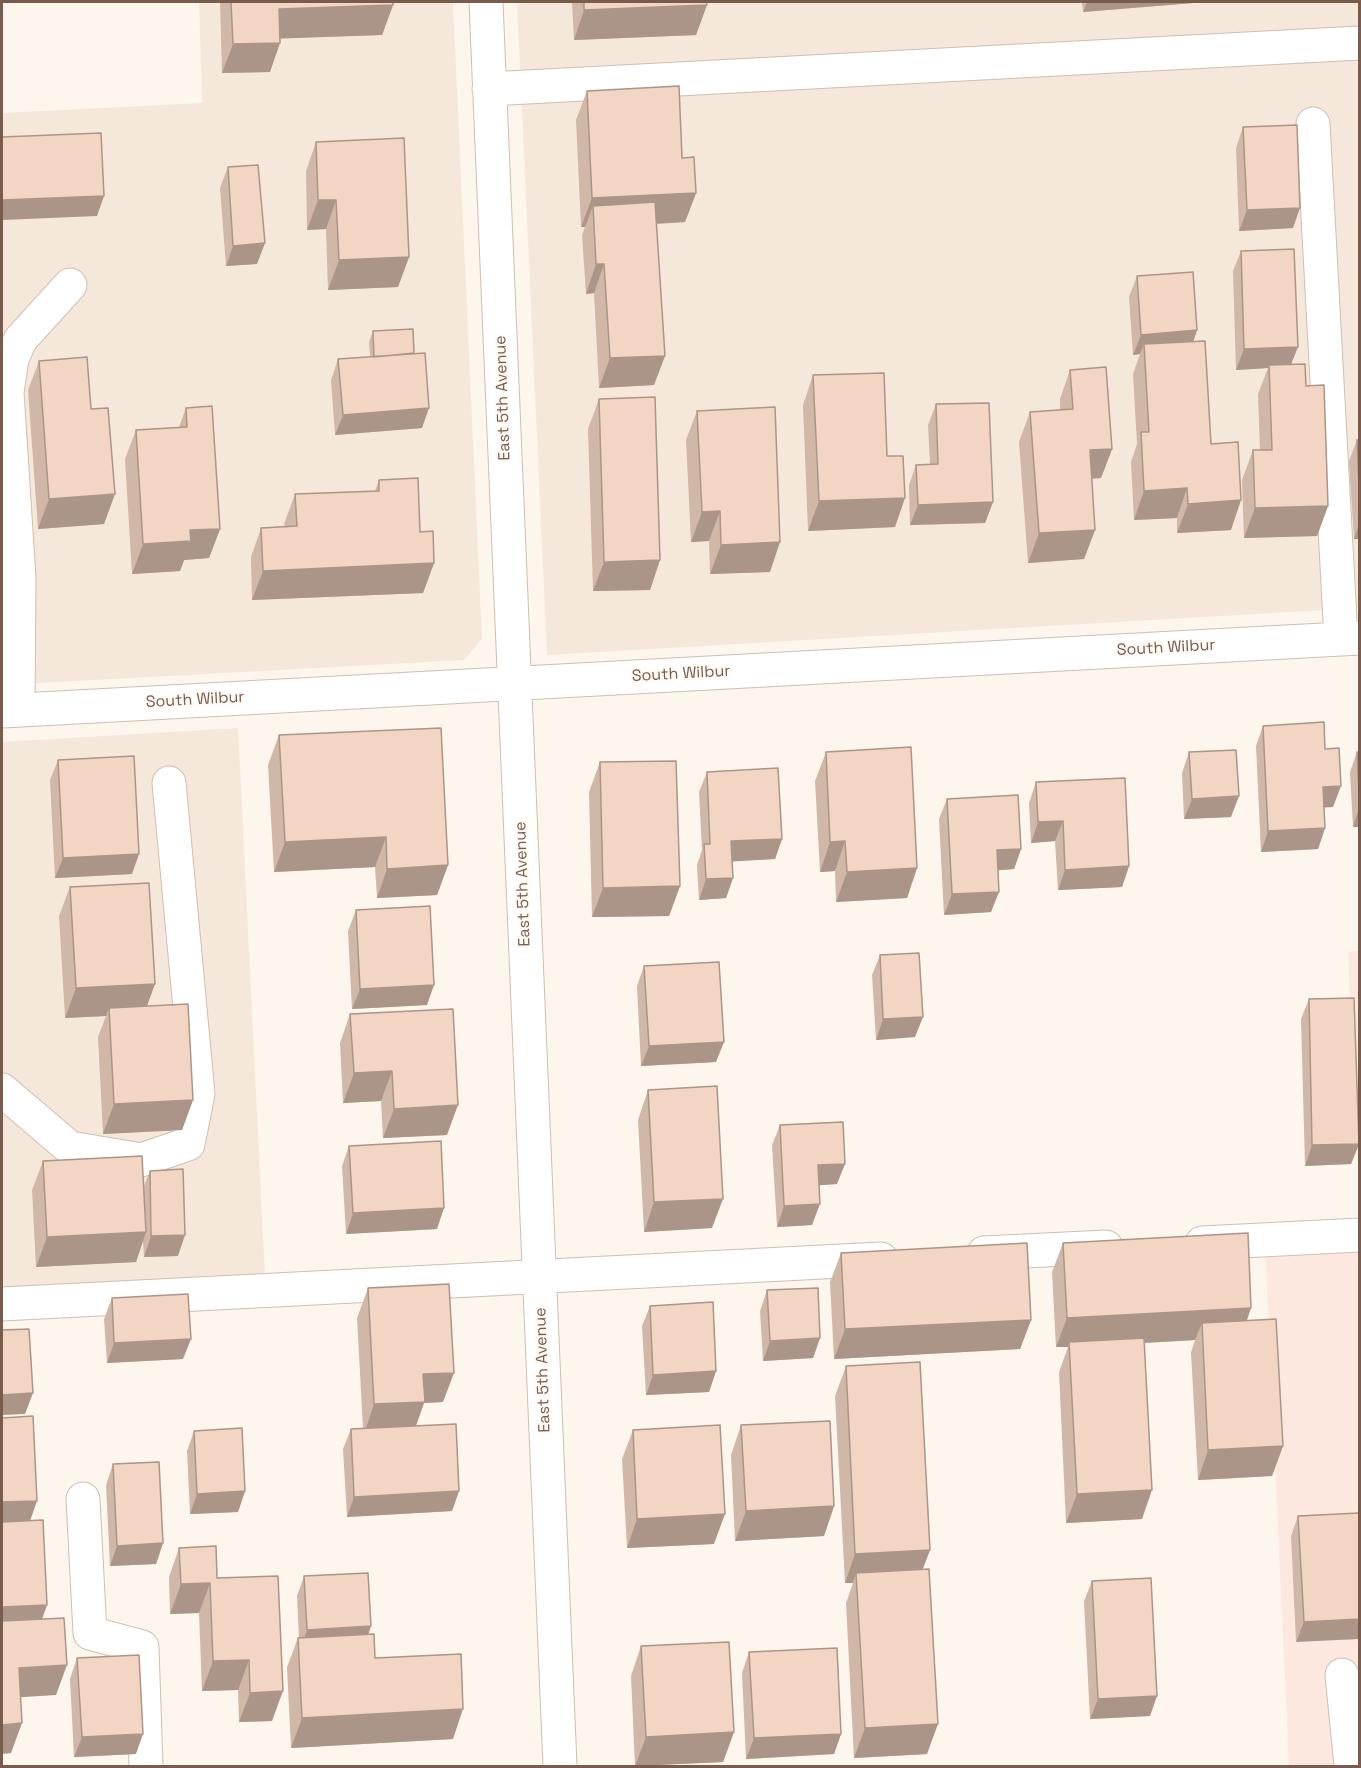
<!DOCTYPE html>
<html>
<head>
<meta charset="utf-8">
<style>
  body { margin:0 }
  #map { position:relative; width:1361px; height:1768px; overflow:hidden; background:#fdf6ec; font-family:"Space Grotesk",sans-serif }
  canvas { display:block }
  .frame { position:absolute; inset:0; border:3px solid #7a5c4d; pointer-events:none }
</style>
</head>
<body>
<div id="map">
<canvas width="1361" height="1768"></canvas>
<div class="frame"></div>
</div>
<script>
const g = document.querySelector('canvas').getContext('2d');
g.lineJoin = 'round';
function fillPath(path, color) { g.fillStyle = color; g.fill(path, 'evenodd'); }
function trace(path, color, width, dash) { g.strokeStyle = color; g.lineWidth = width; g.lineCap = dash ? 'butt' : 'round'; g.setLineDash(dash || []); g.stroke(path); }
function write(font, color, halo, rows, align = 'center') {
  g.font = font + ' "Space Grotesk",sans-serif'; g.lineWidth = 4.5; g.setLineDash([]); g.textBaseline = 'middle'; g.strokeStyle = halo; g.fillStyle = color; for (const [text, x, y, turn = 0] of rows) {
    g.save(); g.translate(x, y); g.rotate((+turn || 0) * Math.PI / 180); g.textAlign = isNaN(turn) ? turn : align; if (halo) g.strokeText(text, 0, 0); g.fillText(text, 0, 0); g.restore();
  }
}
fillPath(new Path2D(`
  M 199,2 L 453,2 L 482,639 L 464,660 L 2,685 L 2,113 L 202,103 Z
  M 517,2 L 1359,2 L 1359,608 L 547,655 Z
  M 238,728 L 265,1276 L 2,1288 L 2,742 Z`), '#f5e8da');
fillPath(new Path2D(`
  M 1359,951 L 1359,1185 L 1348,952 Z
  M 1359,1238 L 1359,1766 L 1289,1766 L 1265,1245 Z`), '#fde8e0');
const minor = new Path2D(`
  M 486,2 L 560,1766
  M 489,89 L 1360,43
  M 1313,124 L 1341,639
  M 18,710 L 19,578 L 7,392 L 12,359 L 20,340 L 70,285
  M 2,711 L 1360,638
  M 2,1090 L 70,1148 L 141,1160 L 188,1144 L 198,1094 L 169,783
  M 1202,1243 L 1360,1235
  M 984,1253 L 1106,1247
  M 2,1304 L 881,1259
  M 83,1499 L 90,1633 L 142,1647 L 146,1766
  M 1342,1675 L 1351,1766`);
trace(minor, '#d1beb0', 35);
trace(minor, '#fff', 33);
fillPath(new Path2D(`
  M 220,2 L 393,2 L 393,5 L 382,35 L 280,38 L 270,72 L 222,73 Z
  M 572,2 L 706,2 L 696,35 L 574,40 Z
  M 1082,2 L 1194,2 L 1193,3 L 1083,12 Z
  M 587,91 L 682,158 L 696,193 L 685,222 L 657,224 L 654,385 L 599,388 L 594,293 L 586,294 L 582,235 L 585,227 L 581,227 L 576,120 Z
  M 1243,127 L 1293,228 L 1239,231 L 1236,148 Z
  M 316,142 L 409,257 L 398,287 L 328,290 L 326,229 L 307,230 L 306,171 Z
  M 228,167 L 257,264 L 226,266 L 220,188 Z
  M 1241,251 L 1292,364 L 1306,386 L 1328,506 L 1317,536 L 1244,538 L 1242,480 L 1253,450 L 1260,450 L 1258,394 L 1268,368 L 1236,370 L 1233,271 Z
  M 1137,276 L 1197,330 L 1193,342 L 1211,444 L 1231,530 L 1177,533 L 1177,518 L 1134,520 L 1131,462 L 1137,444 L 1133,374 L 1140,354 L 1133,355 L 1129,297 Z
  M 373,331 L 414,353 L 422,428 L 335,435 L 331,380 L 338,359 L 370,357 L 369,342 Z
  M 39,361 L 91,409 L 104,524 L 38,529 L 28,390 Z
  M 1070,370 L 1112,449 L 1101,478 L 1092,479 L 1095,530 L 1084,559 L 1028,563 L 1019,442 L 1030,412 L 1060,410 L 1060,399 Z
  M 813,375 L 887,456 L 895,527 L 808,531 L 803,405 Z
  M 599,399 L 660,560 L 650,590 L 593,591 L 588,429 Z
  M 936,404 L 993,502 L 985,523 L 910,525 L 909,485 L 916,465 L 930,465 L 928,425 Z
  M 186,408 L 220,529 L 209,558 L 184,560 L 180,571 L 132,574 L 125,459 L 136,430 L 179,427 Z
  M 697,411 L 770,572 L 710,574 L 709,541 L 691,542 L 686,440 Z
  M 1357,440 L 1359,440 L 1359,539 L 1354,539 L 1349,461 Z
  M 379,480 L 420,532 L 434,563 L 423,593 L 252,600 L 251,557 L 261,528 L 285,526 L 284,524 L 295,494 L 375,491 Z
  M 1263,726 L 1325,749 L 1333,807 L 1324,807 L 1325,828 L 1318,849 L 1261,852 L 1256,746 Z
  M 279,735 L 448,865 L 437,895 L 377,898 L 375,867 L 274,872 L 268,765 Z
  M 826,752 L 917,868 L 907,898 L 836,902 L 835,871 L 820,872 L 815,781 Z
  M 1189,752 L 1231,817 L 1184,819 L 1182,773 Z
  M 1357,752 L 1359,752 L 1359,827 L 1353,827 L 1350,772 Z
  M 58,760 L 132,874 L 55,878 L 50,780 Z
  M 600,762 L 680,886 L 669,916 L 592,917 L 589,792 Z
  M 707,772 L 782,839 L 775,859 L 733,861 L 733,878 L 726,898 L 699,900 L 697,865 L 702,850 L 699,792 Z
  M 1036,782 L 1129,866 L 1122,887 L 1058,890 L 1055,841 L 1031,843 L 1029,803 Z
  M 947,799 L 1021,849 L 1014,869 L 998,870 L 991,912 L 944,915 L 939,819 Z
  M 70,887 L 147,1006 L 193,1100 L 182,1130 L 103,1134 L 98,1037 L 106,1016 L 65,1018 L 59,916 Z
  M 356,910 L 427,1005 L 352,1009 L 348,931 Z
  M 880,955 L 915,1037 L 876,1040 L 872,975 Z
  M 644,966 L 716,1062 L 641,1066 L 637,986 Z
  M 1309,999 L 1359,1144 L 1351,1164 L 1305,1166 L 1301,1019 Z
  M 350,1014 L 447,1135 L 383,1138 L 381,1101 L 343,1103 L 340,1043 Z
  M 648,1090 L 712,1228 L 644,1232 L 638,1120 Z
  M 780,1125 L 837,1184 L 819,1185 L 812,1225 L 777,1227 L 772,1145 Z
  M 349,1146 L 437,1229 L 346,1234 L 342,1166 Z
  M 43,1161 L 144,1186 L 150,1171 L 178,1256 L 144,1257 L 143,1241 L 136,1262 L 36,1267 L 32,1190 Z
  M 1063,1243 L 1247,1320 L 1283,1446 L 1272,1476 L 1198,1480 L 1191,1352 L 1195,1340 L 1145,1343 L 1142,1519 L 1066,1523 L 1059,1372 L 1068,1347 L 1056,1347 L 1052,1272 Z
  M 841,1253 L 1031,1320 L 1020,1349 L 834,1359 L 830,1282 Z
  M 368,1288 L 443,1402 L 424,1403 L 416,1426 L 459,1491 L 452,1511 L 347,1517 L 343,1449 L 351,1429 L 363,1428 L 357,1318 Z
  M 767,1290 L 820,1338 L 813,1358 L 763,1361 L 760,1311 Z
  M 112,1298 L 183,1359 L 107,1363 L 104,1319 Z
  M 650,1306 L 716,1371 L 709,1392 L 646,1395 L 642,1326 Z
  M 846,1366 L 930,1550 L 922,1570 L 927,1754 L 854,1758 L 846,1603 L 853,1583 L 845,1583 L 835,1396 Z
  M 741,1425 L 834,1506 L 824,1536 L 735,1541 L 731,1455 Z
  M 633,1430 L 714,1544 L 627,1548 L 622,1459 Z
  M 194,1431 L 245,1491 L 238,1512 L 190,1514 L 187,1451 Z
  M 113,1464 L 163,1543 L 156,1564 L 110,1566 L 106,1485 Z
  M 1359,1513 L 1296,1642 L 1291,1536 L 1298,1516 Z
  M 179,1548 L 217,1578 L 272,1721 L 239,1722 L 238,1690 L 202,1691 L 199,1613 L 170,1614 L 169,1577 Z
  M 304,1576 L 371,1626 L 368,1634 L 375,1658 L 453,1739 L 291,1748 L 287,1667 L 298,1638 L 299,1638 L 297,1596 Z
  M 1092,1581 L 1150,1716 L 1090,1719 L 1084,1601 Z
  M 641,1646 L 734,1732 L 723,1762 L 635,1766 L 631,1676 Z
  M 749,1652 L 841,1734 L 834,1754 L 746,1759 L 742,1673 Z
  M 77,1658 L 136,1754 L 74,1757 L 70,1679 Z`), '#d1b7a8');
fillPath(new Path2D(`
  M 1087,2 L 1194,2 L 1193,3 L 1083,12 Z
  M 393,5 L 382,35 L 269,39 L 279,9 Z
  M 707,5 L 696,35 L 574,40 L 584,10 Z
  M 280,43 L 270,72 L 222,73 L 233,44 Z
  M 696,193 L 685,222 L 594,227 L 593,206 L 585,227 L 581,227 L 592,198 Z
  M 104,196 L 97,216 L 2,220 L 2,200 Z
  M 318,200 L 336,200 L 326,229 L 307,230 Z
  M 1300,208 L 1293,228 L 1239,231 L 1247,210 Z
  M 265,243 L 257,264 L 226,266 L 233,246 Z
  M 409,257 L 398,287 L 328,290 L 339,260 Z
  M 596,264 L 604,264 L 594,293 L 586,294 Z
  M 1197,330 L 1190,351 L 1144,344 L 1140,354 L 1133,355 L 1141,335 Z
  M 1298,347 L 1290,367 L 1269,365 L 1268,368 L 1236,370 L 1244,349 Z
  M 665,356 L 654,385 L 599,388 L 610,358 Z
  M 429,408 L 422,428 L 335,435 L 343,415 Z
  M 1112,449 L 1101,478 L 1079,479 L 1090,450 Z
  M 1187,488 L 1177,518 L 1134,520 L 1144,491 Z
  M 115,494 L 104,524 L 38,529 L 49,499 Z
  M 905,498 L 895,527 L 808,531 L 819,501 Z
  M 1241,500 L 1231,530 L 1177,533 L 1188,504 Z
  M 993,502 L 985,523 L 910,525 L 918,505 Z
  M 1328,506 L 1317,536 L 1244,538 L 1255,508 Z
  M 720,511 L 709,541 L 691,542 L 702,512 Z
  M 1359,524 L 1359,539 L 1354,539 Z
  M 220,529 L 209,558 L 184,560 L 180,571 L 132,574 L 143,544 L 190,530 Z
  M 1095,530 L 1084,559 L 1028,563 L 1039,533 Z
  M 780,542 L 770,572 L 710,574 L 721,545 Z
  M 660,560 L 650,590 L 593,591 L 604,562 Z
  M 434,563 L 423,593 L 252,600 L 263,571 Z
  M 1341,786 L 1333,807 L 1316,808 L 1323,787 Z
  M 1239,796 L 1231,817 L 1184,819 L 1192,799 Z
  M 1359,808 L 1359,827 L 1353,827 Z
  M 1063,821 L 1055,841 L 1031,843 L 1038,822 Z
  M 1325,828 L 1318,849 L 1261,852 L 1268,831 Z
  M 386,837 L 375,867 L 274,872 L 285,842 Z
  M 782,839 L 775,859 L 724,862 L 731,841 Z
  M 845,841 L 835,871 L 820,872 L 830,842 Z
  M 1021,849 L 1014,869 L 989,871 L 997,850 Z
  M 139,854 L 132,874 L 55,878 L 63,858 Z
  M 448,865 L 437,895 L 377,898 L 387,869 Z
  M 1129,866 L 1122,887 L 1058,890 L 1065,870 Z
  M 917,868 L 907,898 L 836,902 L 847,872 Z
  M 733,878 L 726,898 L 699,900 L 706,879 Z
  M 680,886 L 669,916 L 592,917 L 603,888 Z
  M 999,892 L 991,912 L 944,915 L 952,894 Z
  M 155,984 L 144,1014 L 109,1008 L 106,1016 L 65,1018 L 76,988 Z
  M 434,985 L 427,1005 L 352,1009 L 360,989 Z
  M 923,1017 L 915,1037 L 876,1040 L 883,1019 Z
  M 724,1042 L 716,1062 L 641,1066 L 649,1046 Z
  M 392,1071 L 381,1101 L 343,1103 L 354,1073 Z
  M 193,1100 L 182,1130 L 103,1134 L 114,1104 Z
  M 458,1105 L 447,1135 L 383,1138 L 394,1109 Z
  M 1359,1144 L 1351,1164 L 1305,1166 L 1312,1145 Z
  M 845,1164 L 837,1184 L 810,1186 L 818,1165 Z
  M 723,1199 L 712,1228 L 644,1232 L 654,1202 Z
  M 820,1204 L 812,1225 L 777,1227 L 784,1206 Z
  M 444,1208 L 437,1229 L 346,1234 L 353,1213 Z
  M 146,1232 L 136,1262 L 36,1267 L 47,1237 Z
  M 185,1235 L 178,1256 L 144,1257 L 151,1236 Z
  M 1251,1308 L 1241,1338 L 1202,1323 L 1195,1340 L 1070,1347 L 1069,1342 L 1068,1347 L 1056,1347 L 1067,1318 Z
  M 1031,1320 L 1020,1349 L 834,1359 L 845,1329 Z
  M 820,1338 L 813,1358 L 763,1361 L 770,1341 Z
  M 191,1339 L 183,1359 L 107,1363 L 114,1343 Z
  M 716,1371 L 709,1392 L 646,1395 L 653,1375 Z
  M 454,1373 L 443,1402 L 424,1403 L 414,1431 L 364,1434 L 374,1404 L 423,1374 Z
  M 33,1393 L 25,1414 L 2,1415 L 2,1395 Z
  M 1283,1446 L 1272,1476 L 1198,1480 L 1208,1450 Z
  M 1152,1490 L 1142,1519 L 1066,1523 L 1077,1494 Z
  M 245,1491 L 238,1512 L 190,1514 L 197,1494 Z
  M 459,1491 L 452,1511 L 347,1517 L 354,1497 Z
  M 37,1501 L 30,1521 L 2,1522 L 2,1502 Z
  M 834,1506 L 824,1536 L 735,1541 L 746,1511 Z
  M 725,1514 L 714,1544 L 627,1548 L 637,1519 Z
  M 163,1543 L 156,1564 L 110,1566 L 117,1546 Z
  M 930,1550 L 919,1579 L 856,1573 L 853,1583 L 845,1583 L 855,1554 Z
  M 210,1583 L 199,1613 L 170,1614 L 181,1584 Z
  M 47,1605 L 40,1625 L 2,1627 L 2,1607 Z
  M 1359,1619 L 1359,1639 L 1296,1642 L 1304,1622 Z
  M 371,1626 L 364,1647 L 300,1650 L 307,1630 Z
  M 249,1660 L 238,1690 L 202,1691 L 213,1661 Z
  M 67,1665 L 56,1695 L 8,1698 L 19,1668 Z
  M 283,1691 L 272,1721 L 239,1722 L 250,1693 Z
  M 1157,1696 L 1150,1716 L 1090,1719 L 1098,1699 Z
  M 463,1709 L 453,1739 L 291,1748 L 302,1718 Z
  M 22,1723 L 11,1753 L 2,1754 L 2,1725 Z
  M 938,1724 L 927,1754 L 854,1758 L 865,1728 Z
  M 734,1732 L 723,1762 L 635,1766 L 646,1737 Z
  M 143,1734 L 136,1754 L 74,1757 L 82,1737 Z
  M 841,1734 L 834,1754 L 746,1759 L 754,1738 Z`), '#aa9588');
const building = new Path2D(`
  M 231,2 L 393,2 L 393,5 L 279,9 L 280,43 L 233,44 Z
  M 584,2 L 706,2 L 707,5 L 584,10 Z
  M 679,86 L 682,158 L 694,157 L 696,193 L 592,198 L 587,91 Z
  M 1297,125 L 1300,208 L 1247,210 L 1243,127 Z
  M 101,133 L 104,196 L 2,200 L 2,137 Z
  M 404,138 L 409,257 L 339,260 L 336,200 L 318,200 L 316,142 Z
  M 258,165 L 265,243 L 233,246 L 228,167 Z
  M 655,202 L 665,356 L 610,358 L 604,264 L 596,264 L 593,206 Z
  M 1294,249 L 1298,347 L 1244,349 L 1241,251 Z
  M 1193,272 L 1197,330 L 1141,335 L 1137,276 Z
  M 413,329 L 414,353 L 374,357 L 373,331 Z
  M 1205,341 L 1211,444 L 1238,442 L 1241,500 L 1188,504 L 1187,488 L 1144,491 L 1141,432 L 1149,432 L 1144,344 Z
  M 425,353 L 429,408 L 343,415 L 338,359 Z
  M 87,357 L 91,409 L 108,408 L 115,494 L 49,499 L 39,361 Z
  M 1305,364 L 1306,386 L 1324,385 L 1328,506 L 1255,508 L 1253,450 L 1272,450 L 1269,365 Z
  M 1106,367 L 1112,449 L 1090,450 L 1095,530 L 1039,533 L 1030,412 L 1073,409 L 1070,370 Z
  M 884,373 L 887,456 L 903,456 L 905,498 L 819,501 L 813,375 Z
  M 655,397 L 660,560 L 604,562 L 599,399 Z
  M 989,403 L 993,502 L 918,505 L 916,465 L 938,464 L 936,404 Z
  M 212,406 L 220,529 L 190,530 L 191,541 L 143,544 L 136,430 L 187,427 L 186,408 Z
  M 775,407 L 780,542 L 721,545 L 720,511 L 702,512 L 697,411 Z
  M 1357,440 L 1359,440 L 1359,486 Z
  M 418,478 L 420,532 L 433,531 L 434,563 L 263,571 L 261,528 L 297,526 L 295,494 L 379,491 L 379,480 Z
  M 1324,722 L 1325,749 L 1339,748 L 1341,786 L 1323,787 L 1325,828 L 1268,831 L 1263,726 Z
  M 441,728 L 448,865 L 387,869 L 386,837 L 285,842 L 279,735 Z
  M 911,747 L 917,868 L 847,872 L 845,841 L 830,842 L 826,752 Z
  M 1236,750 L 1239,796 L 1192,799 L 1189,752 Z
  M 1357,752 L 1359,752 L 1359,793 Z
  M 134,756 L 139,854 L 63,858 L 58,760 Z
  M 676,761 L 680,886 L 603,888 L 600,762 Z
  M 778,768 L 782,839 L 731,841 L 733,878 L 706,879 L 704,844 L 710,844 L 707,772 Z
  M 1125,778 L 1129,866 L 1065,870 L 1063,821 L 1038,822 L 1036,782 Z
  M 1018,795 L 1021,849 L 997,850 L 999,892 L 952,894 L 947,799 Z
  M 149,883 L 155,984 L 76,988 L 70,887 Z
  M 430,906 L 434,985 L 360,989 L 356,910 Z
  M 919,953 L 923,1017 L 883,1019 L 880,955 Z
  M 719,962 L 724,1042 L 649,1046 L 644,966 Z
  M 1354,998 L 1359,1144 L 1312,1145 L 1309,999 Z
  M 188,1004 L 193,1100 L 114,1104 L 109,1008 Z
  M 453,1009 L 458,1105 L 394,1109 L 392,1071 L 354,1073 L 350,1014 Z
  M 717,1086 L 723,1199 L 654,1202 L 648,1090 Z
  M 843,1122 L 845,1164 L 818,1165 L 820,1204 L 784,1206 L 780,1125 Z
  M 441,1141 L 444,1208 L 353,1213 L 349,1146 Z
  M 142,1156 L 146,1232 L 47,1237 L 43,1161 Z
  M 183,1169 L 185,1235 L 151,1236 L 150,1171 Z
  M 1248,1233 L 1251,1308 L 1067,1318 L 1063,1243 Z
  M 1027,1243 L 1031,1320 L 845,1329 L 841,1253 Z
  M 449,1284 L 454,1373 L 423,1374 L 425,1402 L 374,1404 L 368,1288 Z
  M 818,1288 L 820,1338 L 770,1341 L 767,1290 Z
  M 188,1294 L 191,1339 L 114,1343 L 112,1298 Z
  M 713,1302 L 716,1371 L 653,1375 L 650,1306 Z
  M 1276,1319 L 1283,1446 L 1208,1450 L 1202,1323 Z
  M 29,1329 L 33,1393 L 2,1395 L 2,1330 Z
  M 1144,1338 L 1152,1490 L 1077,1494 L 1069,1342 Z
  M 920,1362 L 930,1550 L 855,1554 L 846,1366 Z
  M 33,1416 L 37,1501 L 2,1502 L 2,1418 Z
  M 830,1421 L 834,1506 L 746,1511 L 741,1425 Z
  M 456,1424 L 459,1491 L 354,1497 L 351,1429 Z
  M 720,1425 L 725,1514 L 637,1519 L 633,1430 Z
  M 242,1428 L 245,1491 L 197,1494 L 194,1431 Z
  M 159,1462 L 163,1543 L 117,1546 L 113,1464 Z
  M 1359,1513 L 1359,1619 L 1304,1622 L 1298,1516 Z
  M 43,1520 L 47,1605 L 2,1607 L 2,1522 Z
  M 216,1546 L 217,1578 L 278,1576 L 283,1691 L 250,1693 L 249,1660 L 213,1661 L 210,1583 L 181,1584 L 179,1548 Z
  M 929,1569 L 938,1724 L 865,1728 L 856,1573 Z
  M 368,1573 L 371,1626 L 307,1630 L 304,1576 Z
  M 1151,1578 L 1157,1696 L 1098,1699 L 1092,1581 Z
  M 64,1618 L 67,1665 L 19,1668 L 22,1723 L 2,1725 L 2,1621 Z
  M 374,1634 L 375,1658 L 461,1654 L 463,1709 L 302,1718 L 298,1638 Z
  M 729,1642 L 734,1732 L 646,1737 L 641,1646 Z
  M 837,1648 L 841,1734 L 754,1738 L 749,1652 Z
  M 139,1655 L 143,1734 L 82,1737 L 77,1658 Z`);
fillPath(building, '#f3d5c3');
trace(building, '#aa9588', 1.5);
write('16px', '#7a5c4d', '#fffaf3', [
  ["East 5th Avenue",503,398,-92],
  ["South Wilbur",1166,648,-3],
  ["South Wilbur",681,674,-3],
  ["South Wilbur",195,700,-3],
  ["East 5th Avenue",523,884,-92],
  ["East 5th Avenue",543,1370,-92]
]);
</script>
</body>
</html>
